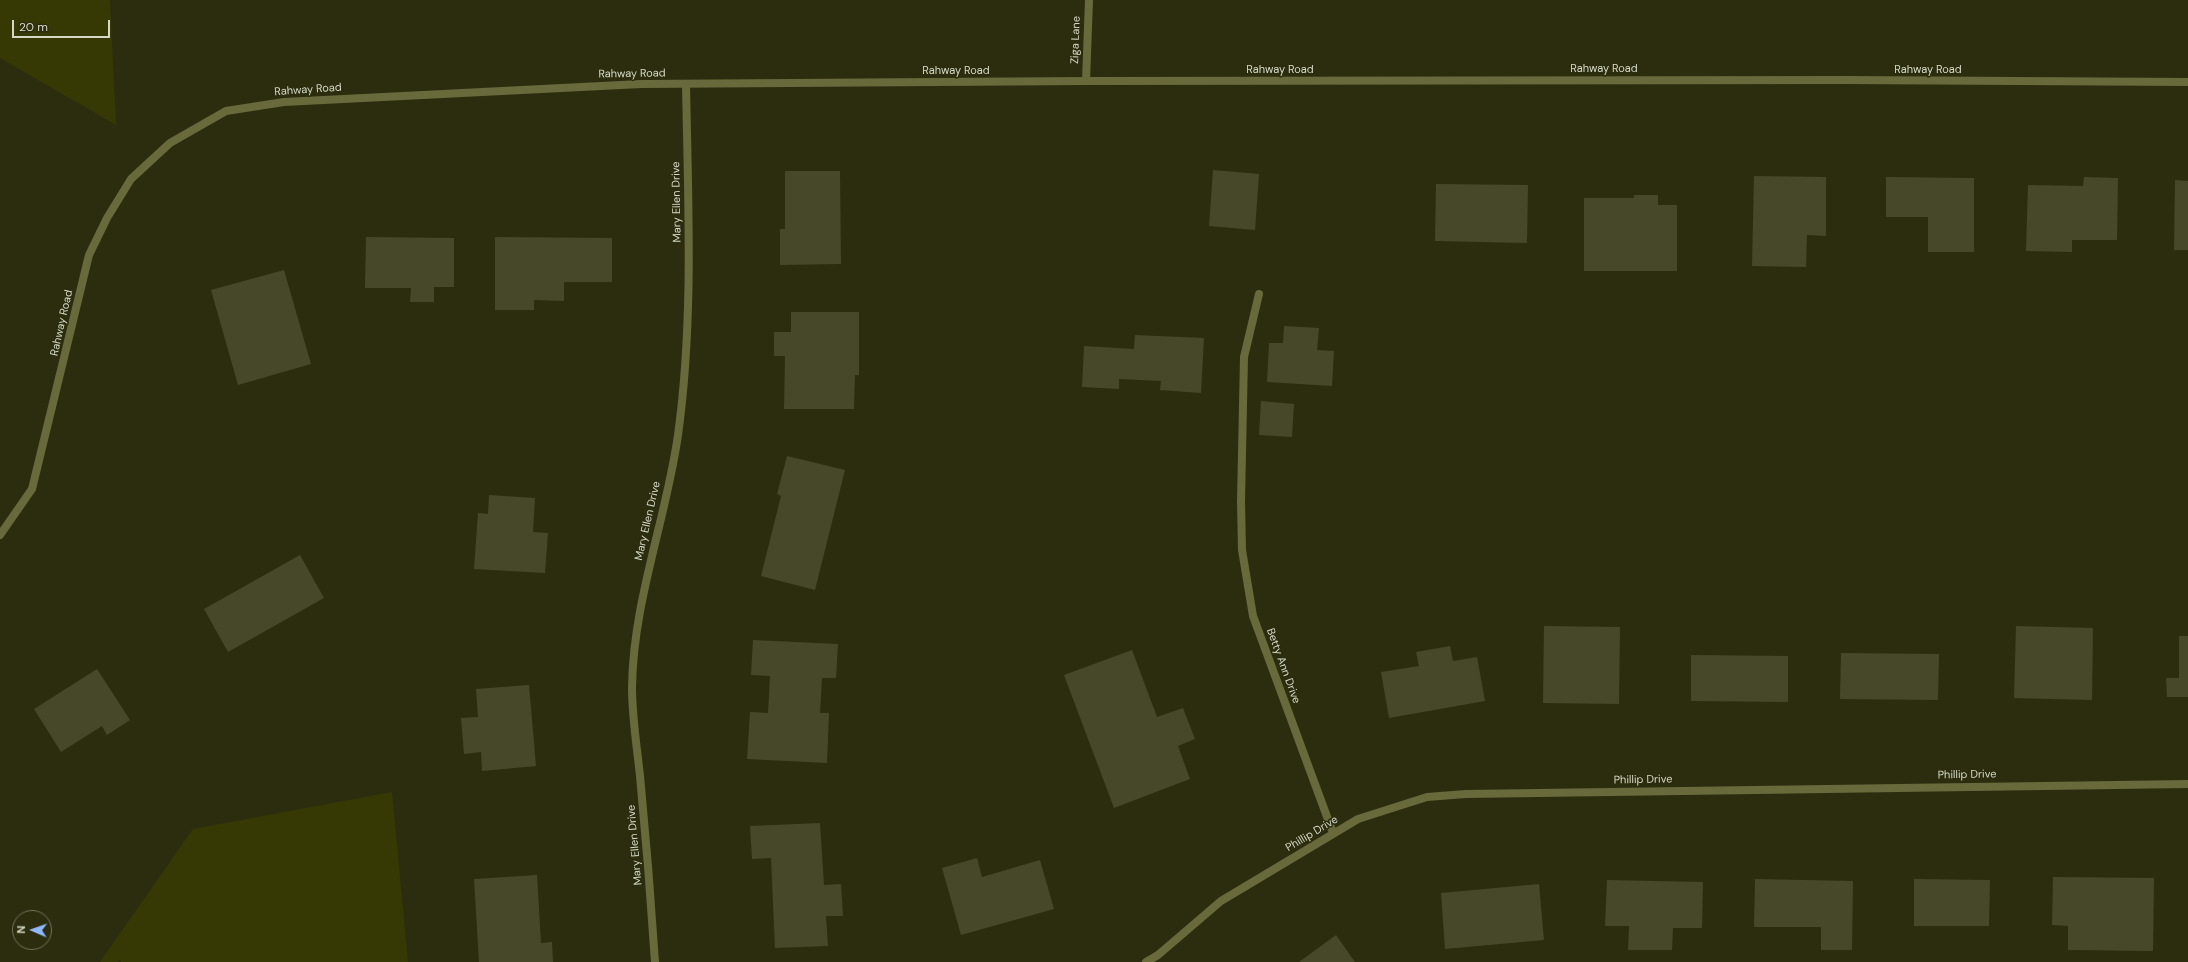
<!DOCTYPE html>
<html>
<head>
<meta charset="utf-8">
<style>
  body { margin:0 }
  #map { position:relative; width:2188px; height:962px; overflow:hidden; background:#2c2d0f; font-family:"DM Sans",sans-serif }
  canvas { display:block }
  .north { position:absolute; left:12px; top:910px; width:40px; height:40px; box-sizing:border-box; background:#2c2d0f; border:1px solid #707158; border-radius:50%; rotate:272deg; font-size:11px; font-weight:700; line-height:16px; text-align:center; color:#d6d8c6 }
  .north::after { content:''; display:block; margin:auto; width:14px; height:18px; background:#90b8fd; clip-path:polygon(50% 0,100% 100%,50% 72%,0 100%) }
  .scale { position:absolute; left:12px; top:20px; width:98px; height:18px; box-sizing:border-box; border:2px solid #d6d8c6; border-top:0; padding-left:5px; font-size:12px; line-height:14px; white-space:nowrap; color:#d6d8c6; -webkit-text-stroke:3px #2c2d0f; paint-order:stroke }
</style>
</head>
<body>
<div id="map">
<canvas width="2188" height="962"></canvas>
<div class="north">N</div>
<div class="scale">20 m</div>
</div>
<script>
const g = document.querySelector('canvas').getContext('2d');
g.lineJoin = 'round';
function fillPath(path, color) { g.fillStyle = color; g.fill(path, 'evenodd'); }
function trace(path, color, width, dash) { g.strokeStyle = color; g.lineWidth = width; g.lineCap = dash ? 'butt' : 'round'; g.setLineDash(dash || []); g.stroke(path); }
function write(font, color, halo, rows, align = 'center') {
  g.font = font + ' "DM Sans",sans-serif'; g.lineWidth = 3; g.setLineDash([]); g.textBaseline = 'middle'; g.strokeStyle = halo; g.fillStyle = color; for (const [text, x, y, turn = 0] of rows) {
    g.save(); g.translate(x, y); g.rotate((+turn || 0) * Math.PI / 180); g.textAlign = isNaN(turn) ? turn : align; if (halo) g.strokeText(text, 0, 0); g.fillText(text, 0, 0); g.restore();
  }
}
fillPath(new Path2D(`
  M 0,0 L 110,0 L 116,125 L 0,58 Z
  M 392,792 L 408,962 L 121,962 L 120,960 L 117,962 L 100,962 L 193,829 Z`), '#373905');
fillPath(new Path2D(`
  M 1213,170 L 1259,174 L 1255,230 L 1209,226 Z
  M 785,171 L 840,171 L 841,264 L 780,265 L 780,229 L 785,229 Z
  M 1754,176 L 1826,177 L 1826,236 L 1807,235 L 1806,267 L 1752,266 Z
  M 1886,177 L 1974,178 L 1974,252 L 1928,252 L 1928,217 L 1886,217 Z
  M 2084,177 L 2118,178 L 2117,240 L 2072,240 L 2072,252 L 2026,251 L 2028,185 L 2083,186 Z
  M 2175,180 L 2188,181 L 2188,250 L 2174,250 Z
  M 1436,184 L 1528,185 L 1527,243 L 1435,241 Z
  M 1634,195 L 1658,195 L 1658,205 L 1677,205 L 1677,271 L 1584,271 L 1584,198 L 1634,198 Z
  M 366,237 L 454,238 L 454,287 L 434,287 L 434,302 L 410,302 L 411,288 L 365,288 Z
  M 495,237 L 612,238 L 612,282 L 564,282 L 564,301 L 534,300 L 534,310 L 495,310 Z
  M 284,270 L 311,364 L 238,385 L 211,290 Z
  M 791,312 L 859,312 L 859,375 L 855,375 L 854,409 L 784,409 L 785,356 L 774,356 L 774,332 L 791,332 Z
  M 1284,326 L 1319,328 L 1317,350 L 1334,351 L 1332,386 L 1267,382 L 1269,343 L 1283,343 Z
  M 1135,335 L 1204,338 L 1201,393 L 1160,390 L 1161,381 L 1119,379 L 1119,389 L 1082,387 L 1084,346 L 1134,349 Z
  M 1261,401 L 1294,404 L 1292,437 L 1259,435 Z
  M 787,456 L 845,470 L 815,590 L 761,576 L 781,496 L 777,494 Z
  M 489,495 L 535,498 L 533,532 L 548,533 L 545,573 L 474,569 L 478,513 L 488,514 Z
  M 300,555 L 324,598 L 228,652 L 204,609 Z
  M 1544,626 L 1620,627 L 1619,704 L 1543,703 Z
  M 2016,626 L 2093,628 L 2092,700 L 2014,698 Z
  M 2179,636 L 2188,636 L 2188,697 L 2167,697 L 2166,678 L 2179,678 Z
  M 753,640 L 838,644 L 836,678 L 822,678 L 820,713 L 829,713 L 827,763 L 747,759 L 750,712 L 768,713 L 770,676 L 751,675 Z
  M 1450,646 L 1453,661 L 1477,657 L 1485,701 L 1389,718 L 1381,672 L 1419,666 L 1416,652 Z
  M 1132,650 L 1157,717 L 1183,708 L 1195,739 L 1178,746 L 1190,779 L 1114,808 L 1064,675 Z
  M 1841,653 L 1939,654 L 1938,700 L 1840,699 Z
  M 1691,655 L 1788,656 L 1788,702 L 1691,701 Z
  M 97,669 L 130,720 L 107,735 L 102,726 L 61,752 L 34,709 Z
  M 529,685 L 536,766 L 482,771 L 481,752 L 464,754 L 461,718 L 478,717 L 476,689 Z
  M 820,823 L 824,885 L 841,884 L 843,916 L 826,916 L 828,946 L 775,948 L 771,858 L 752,859 L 750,826 Z
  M 977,858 L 982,877 L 1040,860 L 1054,909 L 961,935 L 942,868 Z
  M 537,875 L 541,943 L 552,942 L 553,962 L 479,962 L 474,879 Z
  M 2053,877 L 2154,878 L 2153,951 L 2068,950 L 2068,926 L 2052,925 Z
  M 1755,879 L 1853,881 L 1852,950 L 1821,950 L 1821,927 L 1754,927 Z
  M 1914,879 L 1990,880 L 1989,926 L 1914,926 Z
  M 1607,880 L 1703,882 L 1702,928 L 1673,928 L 1672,950 L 1628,950 L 1629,926 L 1605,926 Z
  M 1539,884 L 1544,940 L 1445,949 L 1441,893 Z
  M 1336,935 L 1355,962 L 1299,962 Z`), '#47482a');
trace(new Path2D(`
  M 1241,501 L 1244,357 L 1259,294`), '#686a3c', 8);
trace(new Path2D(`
  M 1086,81 L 1089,0
  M 1241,501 L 1242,550 L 1253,616 L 1333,833
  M 655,962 C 651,900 646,838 640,776 C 637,747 632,717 632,688 C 633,601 666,520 678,435 C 694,319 688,201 686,84
  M 1146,962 L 1158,955 L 1221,901 L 1358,819 L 1427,797 L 1466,794 L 2188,784`), '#686a3c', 8);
trace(new Path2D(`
  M 0,535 L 32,489 L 89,255 L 107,218 L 131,179 L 170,143 L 226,111 L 284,102 L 641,84 L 1086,81 L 1846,80 L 2188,82`), '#686a3c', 8);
write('11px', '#d6d8c6', '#2c2d0f', [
  ["Ziga Lane",1076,40,-88],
  ["Rahway Road",1604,69],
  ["Rahway Road",1280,70],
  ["Rahway Road",1928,70],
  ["Rahway Road",956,71],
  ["Rahway Road",632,74,-1],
  ["Rahway Road",308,90,-4],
  ["Mary Ellen Drive",677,202,-91],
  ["Rahway Road",62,323,-77],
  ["Mary Ellen Drive",648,521,-77],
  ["Betty Ann Drive",1283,666,70],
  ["Phillip Drive",1967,775,-1],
  ["Phillip Drive",1643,780,-1],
  ["Phillip Drive",1312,834,-31],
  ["Mary Ellen Drive",635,845,-95]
]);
</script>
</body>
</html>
